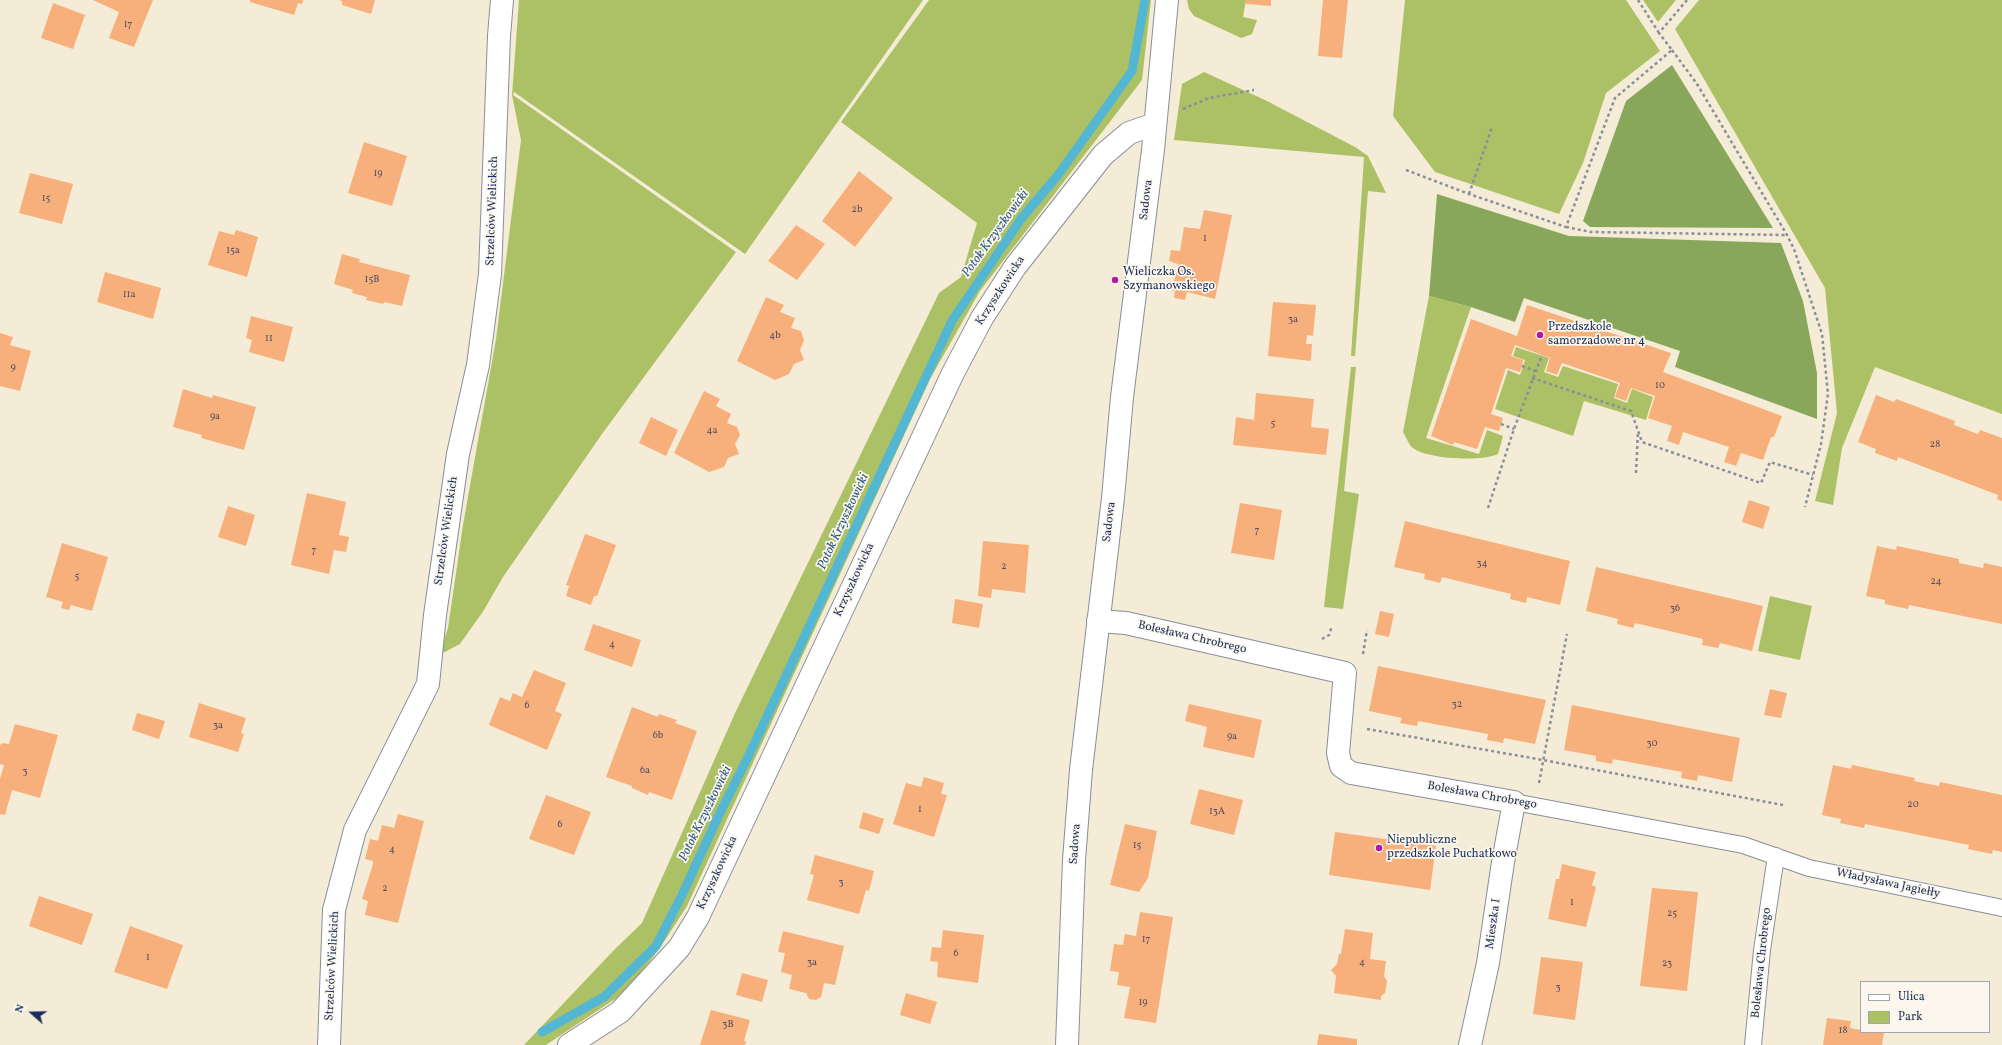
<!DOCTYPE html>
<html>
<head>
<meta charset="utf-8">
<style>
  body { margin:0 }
  #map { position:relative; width:2002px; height:1045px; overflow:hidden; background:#f4ecd6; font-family:Vollkorn,serif }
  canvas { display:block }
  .legend { position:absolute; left:1860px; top:981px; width:130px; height:52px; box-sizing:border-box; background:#fbf7ec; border:1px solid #a1a7b3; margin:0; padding:5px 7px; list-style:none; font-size:12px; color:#1b2f5e }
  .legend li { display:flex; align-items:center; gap:8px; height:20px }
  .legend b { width:20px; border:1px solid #a1a7b3 }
  .north { position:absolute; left:12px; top:993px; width:40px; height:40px; -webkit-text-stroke:3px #fbf7ec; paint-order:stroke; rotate:290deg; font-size:11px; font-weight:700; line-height:16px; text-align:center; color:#1b2f5e }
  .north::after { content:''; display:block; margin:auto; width:14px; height:18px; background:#1b2f5e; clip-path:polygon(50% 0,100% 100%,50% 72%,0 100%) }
</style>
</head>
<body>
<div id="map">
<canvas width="2002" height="1045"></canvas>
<ul class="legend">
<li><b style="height:5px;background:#fff"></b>Ulica</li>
<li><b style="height:11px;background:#acc165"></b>Park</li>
</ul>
<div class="north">N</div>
</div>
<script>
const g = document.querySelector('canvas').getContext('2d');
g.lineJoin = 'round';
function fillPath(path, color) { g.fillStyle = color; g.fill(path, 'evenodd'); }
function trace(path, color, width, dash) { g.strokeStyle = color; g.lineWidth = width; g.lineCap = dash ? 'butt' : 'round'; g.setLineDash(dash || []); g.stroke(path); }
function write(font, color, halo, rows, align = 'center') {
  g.font = font + ' Vollkorn,serif'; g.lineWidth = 3.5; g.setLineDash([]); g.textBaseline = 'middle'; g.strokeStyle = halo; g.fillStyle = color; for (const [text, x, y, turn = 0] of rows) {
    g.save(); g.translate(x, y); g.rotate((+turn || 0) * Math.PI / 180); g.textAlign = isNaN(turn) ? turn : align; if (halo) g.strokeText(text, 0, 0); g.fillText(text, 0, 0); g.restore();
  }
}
fillPath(new Path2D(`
  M 519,0 L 923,0 L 745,254 L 514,92 L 513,95 L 736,252 L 602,434 L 503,577 L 484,610 L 460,644 L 439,655 L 448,628 L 463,525 L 496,339 L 521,140 L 512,95 Z
  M 929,0 L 1151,0 L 1142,80 L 980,291 L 930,379 L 687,906 L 660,948 L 627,991 L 546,1045 L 524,1045 L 614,950 L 642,923 L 736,711 L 939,293 L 961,277 L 977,223 L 841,122 Z
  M 1187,0 L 1246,0 L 1243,17 L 1257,20 L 1252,34 L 1241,38 L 1194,16 L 1189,9 Z
  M 1405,0 L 1626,0 L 1660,51 L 1606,93 L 1583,163 L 1559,214 L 1435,172 L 1393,116 Z
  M 1643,0 L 1676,0 L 1658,22 Z
  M 1699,0 L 2002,0 L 2002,414 L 1875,367 L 1842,448 L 1833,505 L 1815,501 L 1837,413 L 1825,288 L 1675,29 Z
  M 1204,72 L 1265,100 L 1355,147 L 1368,156 L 1386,193 L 1368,191 L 1355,356 L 1351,356 L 1364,157 L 1174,140 L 1182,84 Z
  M 1429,296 L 1471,307 L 1426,438 L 1479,454 L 1487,430 L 1503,436 L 1498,454 C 1481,462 1427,459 1413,448 C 1409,445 1406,437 1403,432 Z
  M 1516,347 L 1549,358 L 1544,372 L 1558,377 L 1563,366 L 1618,384 L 1614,398 L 1627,403 L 1632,389 L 1653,397 L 1646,420 L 1584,401 L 1573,436 L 1495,409 L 1508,370 L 1520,375 L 1525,360 L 1513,356 Z
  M 1351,367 L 1356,367 L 1344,491 L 1359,494 L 1343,609 L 1324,607 Z
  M 1770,596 L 1812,606 L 1800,660 L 1758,651 Z`), '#acc165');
fillPath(new Path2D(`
  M 1672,65 L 1773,228 L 1590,227 L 1583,221 L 1626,101 Z
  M 1437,194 L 1569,236 L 1781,243 L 1803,301 L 1817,373 L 1817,419 L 1675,367 L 1680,351 L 1524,298 L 1515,322 L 1471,307 L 1429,296 Z`), '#89a75a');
trace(new Path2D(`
  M 542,1032 L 604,997 L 656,946 L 683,893 L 717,819 L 749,755 L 952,321 L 1021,219 L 1058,175 L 1132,71 L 1145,0`), '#53b6d2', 9);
fillPath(new Path2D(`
  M 93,0 L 153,0 L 134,47 L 109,38 L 119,12 Z
  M 250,0 L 303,0 L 302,4 L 298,3 L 294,15 L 250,2 Z
  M 339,0 L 375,0 L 371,14 L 342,5 L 342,1 Z
  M 1246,0 L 1271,0 L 1271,6 L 1246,4 Z
  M 1323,0 L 1348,0 L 1342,58 L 1318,56 Z
  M 53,3 L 85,15 L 73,49 L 41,38 Z
  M 364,142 L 407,156 L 392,206 L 348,193 Z
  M 859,171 L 893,198 L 855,247 L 822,221 Z
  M 30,173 L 73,184 L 62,224 L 19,213 Z
  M 1204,210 L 1232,215 L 1215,299 L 1187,292 L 1185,300 L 1174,298 L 1175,291 L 1172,291 L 1178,264 L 1169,261 L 1171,250 L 1180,251 L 1184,227 L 1200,229 Z
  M 796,225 L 825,244 L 797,280 L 768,261 Z
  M 236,230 L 258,237 L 247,277 L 208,265 L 219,231 L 234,235 Z
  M 342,254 L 360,259 L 359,262 L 410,275 L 402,306 L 384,302 L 383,304 L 366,300 L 367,297 L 352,293 L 353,290 L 334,284 Z
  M 105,272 L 161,288 L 153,319 L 97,302 Z
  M 766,297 L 784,305 L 780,312 L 795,318 L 791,328 L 801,331 L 804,340 L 800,350 L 804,360 L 794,364 L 789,374 L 775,380 L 737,361 Z
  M 1273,302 L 1316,305 L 1313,336 L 1307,335 L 1306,344 L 1312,344 L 1311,361 L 1268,356 Z
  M 1527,305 L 1671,353 L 1663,372 L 1782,416 L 1774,437 L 1771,437 L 1763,460 L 1741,453 L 1736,466 L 1724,462 L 1729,447 L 1683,432 L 1679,445 L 1667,441 L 1672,426 L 1648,418 L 1655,396 L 1631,388 L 1626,401 L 1615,397 L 1620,383 L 1562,363 L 1557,375 L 1546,371 L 1550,358 L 1515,345 L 1511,356 L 1523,360 L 1522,366 L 1520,372 L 1506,368 L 1491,414 L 1503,418 L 1499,431 L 1485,427 L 1477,449 L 1454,442 L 1453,445 L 1431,436 L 1471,319 L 1517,336 Z
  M 251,316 L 293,327 L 284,362 L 249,352 L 252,340 L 246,338 Z
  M 0,333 L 13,337 L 10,345 L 31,351 L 20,391 L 0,386 Z
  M 183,389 L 212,398 L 213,395 L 256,407 L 244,450 L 201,438 L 202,435 L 173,427 Z
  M 704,391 L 720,399 L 716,406 L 731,414 L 727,423 L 737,427 L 740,435 L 735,444 L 739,454 L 728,458 L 724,467 L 709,472 L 674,453 Z
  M 1256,393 L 1314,399 L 1311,427 L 1329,429 L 1326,455 L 1233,445 L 1236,417 L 1254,420 Z
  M 1876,395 L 1894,402 L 1896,399 L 1955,421 L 1954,425 L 1978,434 L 1980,430 L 2002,438 L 2002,501 L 1997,499 L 1998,495 L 1898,457 L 1897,461 L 1875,453 L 1876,449 L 1858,442 Z
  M 651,417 L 678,430 L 666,456 L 639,443 Z
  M 307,493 L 346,502 L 339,535 L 349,537 L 346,552 L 334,550 L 329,574 L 291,565 Z
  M 1749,500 L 1770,507 L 1763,529 L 1742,522 Z
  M 1240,503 L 1282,510 L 1274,560 L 1231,553 Z
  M 228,506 L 255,515 L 246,546 L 218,537 Z
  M 1405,521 L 1570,561 L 1560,605 L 1527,597 L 1526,603 L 1510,599 L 1511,594 L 1442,577 L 1440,583 L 1424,579 L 1425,574 L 1394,567 Z
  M 585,534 L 616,545 L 597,596 L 594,596 L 591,605 L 566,596 L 569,586 L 566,585 Z
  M 983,541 L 1029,545 L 1025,593 L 992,589 L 991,598 L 978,596 Z
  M 62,543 L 108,557 L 92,611 L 71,605 L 69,610 L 61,608 L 63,602 L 46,597 Z
  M 1877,546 L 1896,550 L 1897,546 L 1959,559 L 1959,563 L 1983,568 L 1984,563 L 2002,567 L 2002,624 L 1909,605 L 1908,609 L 1885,604 L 1885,600 L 1866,596 Z
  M 1596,567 L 1763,606 L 1752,651 L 1720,643 L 1718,648 L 1702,645 L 1703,639 L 1635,623 L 1633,628 L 1617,624 L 1618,619 L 1586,611 Z
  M 955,599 L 983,604 L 979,628 L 952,623 Z
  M 1380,611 L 1394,614 L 1389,637 L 1375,634 Z
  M 593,624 L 641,640 L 632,667 L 584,650 Z
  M 1378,666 L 1546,700 L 1535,744 L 1504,738 L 1503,743 L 1487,740 L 1488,734 L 1418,721 L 1417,726 L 1400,723 L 1402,718 L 1369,711 Z
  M 534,670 L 566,683 L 555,711 L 562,714 L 547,750 L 489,725 L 500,697 L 510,701 L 513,693 L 522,697 Z
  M 1770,689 L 1787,693 L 1781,718 L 1764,715 Z
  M 199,703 L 246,718 L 241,733 L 244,734 L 238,752 L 189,737 Z
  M 1189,704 L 1262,720 L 1254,758 L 1203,747 L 1207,727 L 1185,721 Z
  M 1572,705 L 1740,738 L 1732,782 L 1698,775 L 1697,781 L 1681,778 L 1682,772 L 1613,759 L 1612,764 L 1596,761 L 1596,756 L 1564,750 Z
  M 632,707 L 658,717 L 659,714 L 677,720 L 675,723 L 697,731 L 672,800 L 649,792 L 648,795 L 632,788 L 632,786 L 606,777 Z
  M 137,713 L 165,721 L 159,739 L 132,730 Z
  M 15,724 L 58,735 L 40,798 L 12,790 L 5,815 L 0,814 L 0,779 L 4,765 L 0,764 L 0,745 L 3,743 L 9,744 Z
  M 1833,765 L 1851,769 L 1852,765 L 1915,778 L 1914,781 L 1939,786 L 1940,782 L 2002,795 L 2002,852 L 1993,850 L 1992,854 L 1968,849 L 1969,845 L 1865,824 L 1864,828 L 1840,823 L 1841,819 L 1822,815 Z
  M 924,777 L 944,783 L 941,794 L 947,795 L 934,837 L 893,824 L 906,783 L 921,787 Z
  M 1199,789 L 1243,800 L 1234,835 L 1190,824 Z
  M 546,795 L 591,812 L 574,855 L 529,839 Z
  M 863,812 L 884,819 L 879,834 L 859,828 Z
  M 398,814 L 424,821 L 398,923 L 365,915 L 368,901 L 362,899 L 373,864 L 373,861 L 365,859 L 370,839 L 378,841 L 382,825 L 394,828 Z
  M 1125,824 L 1157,831 L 1148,878 L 1139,892 L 1110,885 Z
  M 1335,832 L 1436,846 L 1430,890 L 1329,875 Z
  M 815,855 L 874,871 L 869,891 L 866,890 L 859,914 L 807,900 L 814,875 L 810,874 Z
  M 1562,864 L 1596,872 L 1592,885 L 1596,887 L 1586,927 L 1548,919 L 1556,879 L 1559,879 Z
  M 1652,888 L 1698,892 L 1687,991 L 1640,986 Z
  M 39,896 L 93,914 L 82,945 L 29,926 Z
  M 1140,912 L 1173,917 L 1156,1023 L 1124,1018 L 1130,987 L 1117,985 L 1119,972 L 1110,971 L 1114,944 L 1123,945 L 1125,934 L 1136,936 Z
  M 130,926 L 183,945 L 167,989 L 114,972 Z
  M 1345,929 L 1373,933 L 1370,959 L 1386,961 L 1384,976 L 1387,981 L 1385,993 L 1381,996 L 1381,1000 L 1334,993 L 1336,976 L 1331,970 L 1337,964 L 1339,954 L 1341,954 Z
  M 943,930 L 984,935 L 978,983 L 937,977 L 938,962 L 930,961 L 932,947 L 941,948 Z
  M 783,931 L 844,946 L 835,985 L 824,983 L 821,997 L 816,1000 L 809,999 L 806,993 L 789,989 L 792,975 L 781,972 L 785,953 L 778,952 Z
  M 1541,957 L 1583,962 L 1575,1020 L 1533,1014 Z
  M 742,973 L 768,980 L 762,1002 L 736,995 Z
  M 906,993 L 937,1002 L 930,1024 L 900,1015 Z
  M 711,1010 L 750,1020 L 744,1041 L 746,1041 L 745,1045 L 700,1045 Z
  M 1827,1018 L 1851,1021 L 1850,1028 L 1861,1030 L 1861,1032 L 1884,1033 L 1882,1045 L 1823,1045 Z
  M 1319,1034 L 1357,1039 L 1357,1045 L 1317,1045 Z`), '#f7b07b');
const service = new Path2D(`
  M 1514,802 L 1743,845 L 1809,868 L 2002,908
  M 1753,1045 L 1762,950 L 1776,856`);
const minor = new Path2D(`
  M 1098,621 L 1126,623 L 1345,673 L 1338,753 L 1341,766 L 1351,773 L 1514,802 L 1503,862 L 1488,963 L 1470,1045
  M 329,1045 L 334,910 L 355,830 L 428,684 L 435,615 L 458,454 L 478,365 L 490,274 L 499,36 L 502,0
  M 569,1045 L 620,1012 L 679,948 L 698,917 L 953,373 L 982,318 L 1015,267 L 1103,155 L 1129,133 L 1155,124`);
const tertiary = new Path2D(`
  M 1067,1045 L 1074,860 L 1081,770 L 1113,498 L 1122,397 L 1153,150 L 1167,0`);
trace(service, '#888e9a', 18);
trace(minor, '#888e9a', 24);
trace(tertiary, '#888e9a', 24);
trace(new Path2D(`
  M 1638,0 L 1659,33
  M 1672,50 L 1697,84 L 1787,235 L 1794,249 L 1822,334 L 1828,394 L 1821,444 L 1805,507
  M 1183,109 L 1209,98 L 1254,90
  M 1406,170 L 1469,194 L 1566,227 L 1615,98 L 1672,50 L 1659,33 L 1687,0
  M 1469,194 L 1492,127
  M 1566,227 L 1591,232 L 1786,235
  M 1522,366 L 1535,371
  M 1532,378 L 1631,411 L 1642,442 L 1761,483 L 1770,462 L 1813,475
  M 1501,424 L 1514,429
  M 1636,473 L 1638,432
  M 1488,508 L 1514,429 L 1542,355
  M 1322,639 L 1329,635 L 1332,626
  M 1363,654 L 1367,630
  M 1367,729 L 1543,760 L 1783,805
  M 1539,783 L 1567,634`), '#888e9a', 2.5, [3, 3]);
trace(service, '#fff', 16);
trace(minor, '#fff', 22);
trace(tertiary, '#fff', 22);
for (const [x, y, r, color] of [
  [1115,280,4,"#b5179e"],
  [1540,335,4,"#b5179e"],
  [1379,848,4,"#b5179e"]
]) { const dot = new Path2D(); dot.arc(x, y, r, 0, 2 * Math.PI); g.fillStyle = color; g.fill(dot); trace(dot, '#fbf7ec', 1.5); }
write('10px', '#524f65', null, [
  ["17",128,25],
  ["19",378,174],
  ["15",46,199],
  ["2b",857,210],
  ["1",1205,239],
  ["15a",233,251],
  ["15B",372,280],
  ["11a",129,295],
  ["3a",1293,320],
  ["4b",775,336],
  ["11",269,339],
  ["9",13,368],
  ["10",1660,386],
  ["9a",215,417],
  ["5",1273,424],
  ["4a",712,431],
  ["28",1935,445],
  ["7",1257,531],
  ["7",314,551],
  ["34",1482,564],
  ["2",1004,567],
  ["5",77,577],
  ["24",1936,582],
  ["36",1675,609],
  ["4",612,645],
  ["32",1457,705],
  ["6",527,706],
  ["3a",218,726],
  ["6b",658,736],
  ["9a",1232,737],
  ["30",1652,744],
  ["6a",645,771],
  ["3",25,772],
  ["20",1913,805],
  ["1",920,810],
  ["13A",1217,812],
  ["6",560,825],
  ["15",1137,846],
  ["4",392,850],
  ["3",841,883],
  ["2",385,889],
  ["1",1572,903],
  ["25",1672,914],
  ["17",1146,940],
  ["6",956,954],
  ["1",148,958],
  ["3a",812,963],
  ["4",1362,963],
  ["23",1667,964],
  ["3",1558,988],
  ["19",1143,1003],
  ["3B",728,1025],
  ["18",1843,1031]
]);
write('12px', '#1b2f5e', '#fbf7ec', [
  ["Sadowa",1147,200,-83],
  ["Strzelców Wielickich",493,211,-88],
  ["Krzyszkowicka",1001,291,-57],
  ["Sadowa",1110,522,-83],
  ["Strzelców Wielickich",447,531,-82],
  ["Krzyszkowicka",855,580,-65],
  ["Bolesława Chrobrego",1192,638,13],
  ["Bolesława Chrobrego",1482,796,10],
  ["Sadowa",1076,844,-86],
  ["Krzyszkowicka",718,873,-65],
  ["Władysława Jagiełły",1888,884,12],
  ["Mieszka I",1494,924,-82],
  ["Bolesława Chrobrego",1762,963,-84],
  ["Strzelców Wielickich",333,966,-87]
]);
write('12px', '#1b2f5e', '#fbf7ec', [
  ["Wieliczka Os.",1123,273],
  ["Szymanowskiego",1123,287],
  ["Przedszkole",1548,328],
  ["samorzadowe nr 4",1548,342],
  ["Niepubliczne",1387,841],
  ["przedszkole Puchatkowo",1387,855]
], 'left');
write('italic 13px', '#2c5881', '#fbf7ec', [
  ["Potok Krzyszkowicki",996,234,-54],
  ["Potok Krzyszkowicki",844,522,-65],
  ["Potok Krzyszkowicki",706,814,-64]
]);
</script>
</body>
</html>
